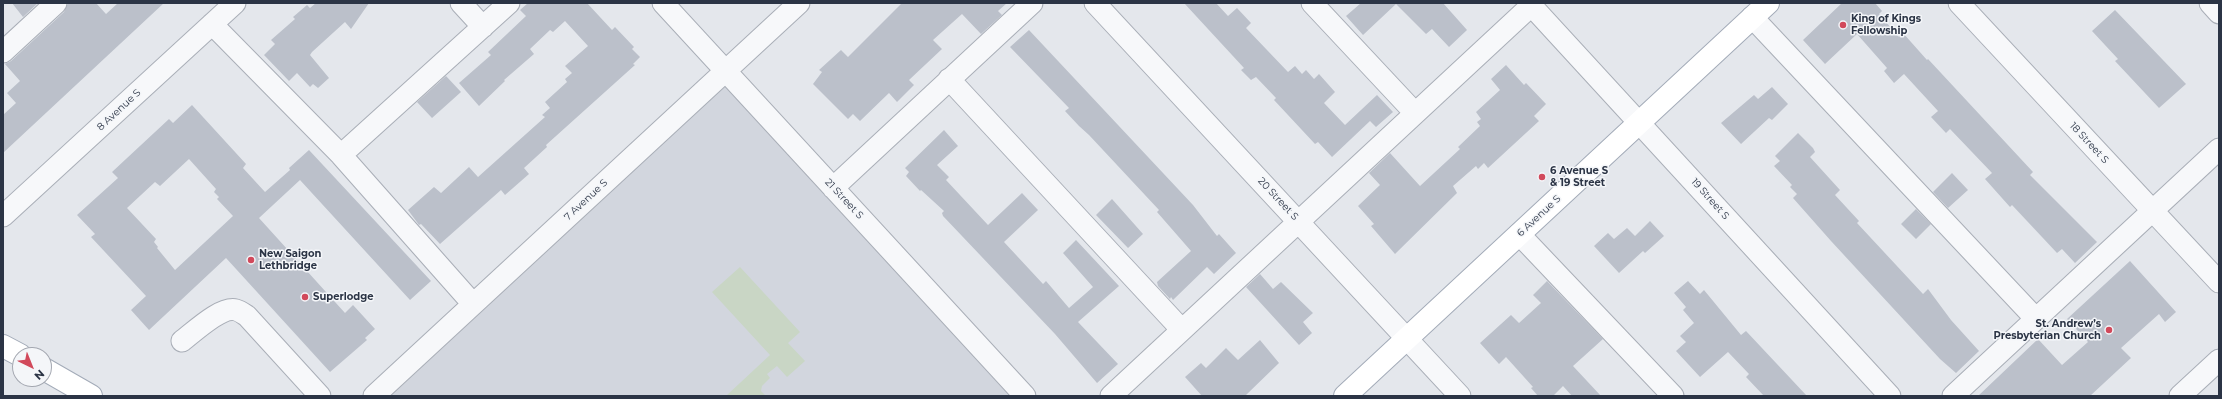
<!DOCTYPE html>
<html>
<head>
<meta charset="utf-8">
<style>
  body { margin:0 }
  #map { position:relative; width:2222px; height:399px; overflow:hidden; background:#e4e7ec; font-family:Montserrat,sans-serif }
  canvas { display:block }
  .frame { position:absolute; inset:0; border:4px solid #2b3445; pointer-events:none }
  .north { position:absolute; left:12px; top:347px; width:40px; height:40px; box-sizing:border-box; background:#f4f6f9; border:1px solid #a4a8b1; border-radius:50%; rotate:137deg; font-size:11px; font-weight:700; line-height:16px; text-align:center; color:#2b3445 }
  .north::after { content:''; display:block; margin:auto; width:14px; height:18px; background:#d1495b; clip-path:polygon(50% 0,100% 100%,50% 72%,0 100%) }
</style>
</head>
<body>
<div id="map">
<canvas width="2222" height="399"></canvas>
<div class="frame"></div>
<div class="north">N</div>
</div>
<script>
const g = document.querySelector('canvas').getContext('2d');
g.lineJoin = 'round';
function fillPath(path, color) { g.fillStyle = color; g.fill(path, 'evenodd'); }
function trace(path, color, width, dash) { g.strokeStyle = color; g.lineWidth = width; g.lineCap = dash ? 'butt' : 'round'; g.setLineDash(dash || []); g.stroke(path); }
function write(font, color, halo, rows, align = 'center') {
  g.font = font + ' Montserrat,sans-serif'; g.lineWidth = 3; g.setLineDash([]); g.textBaseline = 'middle'; g.strokeStyle = halo; g.fillStyle = color; for (const [text, x, y, turn = 0] of rows) {
    g.save(); g.translate(x, y); g.rotate((+turn || 0) * Math.PI / 180); g.textAlign = isNaN(turn) ? turn : align; if (halo) g.strokeText(text, 0, 0); g.fillText(text, 0, 0); g.restore();
  }
}
fillPath(new Path2D(`
  M 725,71 L 1025,396 L 374,396 Z`), '#d2d6de');
fillPath(new Path2D(`
  M 740,267 L 800,332 L 788,343 L 805,361 L 787,377 L 777,366 L 767,374 L 770,378 L 762,386 L 761,391 L 766,396 L 726,396 L 770,355 L 712,292 Z`), '#c9d6c5');
fillPath(new Path2D(`
  M 12,3 L 38,3 L 23,17 Z
  M 68,3 L 96,3 L 106,14 L 118,3 L 164,3 L 3,153 L 3,115 L 16,103 L 7,93 L 20,81 L 5,64 L 11,61 L 64,12 Z
  M 316,3 L 369,3 L 351,29 L 345,22 L 312,52 L 310,55 L 329,78 L 318,88 L 313,84 L 310,87 L 297,73 L 289,81 L 264,55 L 275,44 L 271,40 L 295,19 L 293,17 L 307,5 L 310,8 Z
  M 528,3 L 587,3 L 612,30 L 615,27 L 634,47 L 632,49 L 640,57 L 633,64 L 635,65 L 546,145 L 547,147 L 524,168 L 529,174 L 505,195 L 501,190 L 440,244 L 421,224 L 419,225 L 408,210 L 434,187 L 441,193 L 469,167 L 478,177 L 545,117 L 542,115 L 550,108 L 545,102 L 567,82 L 565,79 L 572,73 L 565,66 L 588,46 L 565,21 L 553,32 L 550,30 L 530,49 L 534,54 L 504,80 L 505,81 L 479,106 L 459,83 L 491,55 L 488,52 L 526,16 L 520,10 Z
  M 902,3 L 1007,3 L 998,11 L 1002,15 L 981,34 L 962,14 L 933,40 L 942,49 L 909,80 L 914,85 L 897,102 L 889,93 L 860,121 L 853,114 L 848,119 L 813,84 L 822,72 L 819,70 L 841,50 L 848,57 Z
  M 1184,3 L 1216,3 L 1228,16 L 1237,8 L 1251,23 L 1246,28 L 1288,72 L 1295,66 L 1302,74 L 1306,70 L 1314,79 L 1319,74 L 1335,92 L 1324,103 L 1345,125 L 1377,95 L 1393,112 L 1376,127 L 1370,121 L 1332,157 L 1318,142 L 1315,144 L 1274,100 L 1276,98 L 1256,77 L 1251,80 L 1241,70 L 1244,68 Z
  M 1361,3 L 1443,3 L 1467,30 L 1449,47 L 1432,29 L 1426,34 L 1396,4 L 1363,35 L 1346,16 Z
  M 1842,3 L 1875,3 L 1882,11 L 1879,14 L 1899,37 L 1903,33 L 1927,60 L 1928,59 L 2033,172 L 2030,175 L 2097,242 L 2075,263 L 2062,249 L 2057,253 L 2012,205 L 2010,207 L 1985,179 L 1992,173 L 1950,129 L 1946,133 L 1931,117 L 1938,111 L 1904,74 L 1894,83 L 1884,71 L 1887,68 L 1857,34 L 1825,64 L 1803,40 Z
  M 2115,10 L 2186,84 L 2159,108 L 2115,61 L 2118,59 L 2092,31 Z
  M 1029,30 L 1193,205 L 1217,236 L 1219,234 L 1236,253 L 1214,274 L 1207,267 L 1173,300 L 1171,297 L 1170,299 L 1158,286 L 1157,282 L 1191,251 L 1157,212 L 1159,210 L 1089,135 L 1079,126 L 1065,111 L 1069,108 L 1010,47 Z
  M 1506,65 L 1524,85 L 1526,83 L 1546,104 L 1534,116 L 1539,121 L 1488,168 L 1484,163 L 1478,169 L 1476,166 L 1453,186 L 1457,193 L 1395,254 L 1371,226 L 1374,224 L 1358,206 L 1380,185 L 1369,173 L 1390,153 L 1420,186 L 1460,149 L 1458,147 L 1480,126 L 1477,122 L 1481,119 L 1476,112 L 1500,90 L 1491,79 Z
  M 446,76 L 461,92 L 432,118 L 417,102 Z
  M 1772,87 L 1788,104 L 1772,120 L 1769,118 L 1741,144 L 1721,123 L 1754,95 L 1758,99 Z
  M 192,105 L 246,164 L 243,168 L 265,192 L 290,170 L 289,168 L 309,150 L 431,281 L 410,300 L 300,180 L 259,218 L 345,313 L 353,305 L 375,329 L 365,338 L 367,340 L 330,372 L 226,258 L 149,330 L 131,310 L 146,296 L 91,237 L 95,234 L 77,215 L 118,178 L 112,172 L 169,119 L 173,123 ZM 189,159 L 216,189 L 214,192 L 219,197 L 217,199 L 233,216 L 175,270 L 157,248 L 158,247 L 154,242 L 156,239 L 127,208 L 155,182 L 160,186 Z
  M 944,130 L 958,146 L 937,165 L 949,177 L 946,180 L 988,225 L 1022,193 L 1038,210 L 1004,242 L 1043,284 L 1046,281 L 1069,308 L 1093,287 L 1063,253 L 1076,240 L 1119,286 L 1078,322 L 1118,364 L 1097,383 L 1055,334 L 943,216 L 942,213 L 944,211 L 921,190 L 920,191 L 906,176 L 909,172 L 905,168 Z
  M 1798,133 L 1813,148 L 1815,152 L 1810,157 L 1840,190 L 1835,195 L 1859,221 L 1857,223 L 1923,294 L 1928,289 L 1951,320 L 1979,351 L 1956,373 L 1940,359 L 1831,241 L 1793,198 L 1797,194 L 1790,187 L 1792,185 L 1774,166 L 1780,161 L 1775,156 Z
  M 1952,173 L 1968,190 L 1948,208 L 1933,192 Z
  M 1112,199 L 1143,234 L 1128,248 L 1096,215 Z
  M 1916,209 L 1931,224 L 1916,239 L 1901,224 Z
  M 1650,221 L 1664,236 L 1645,253 L 1643,251 L 1619,273 L 1594,246 L 1608,233 L 1614,239 L 1627,228 L 1635,236 Z
  M 2130,261 L 2176,312 L 2165,322 L 2159,314 L 2121,348 L 2131,358 L 2090,396 L 1978,396 L 2038,339 L 2062,365 L 2088,342 L 2067,319 Z
  M 1260,274 L 1273,289 L 1281,282 L 1313,313 L 1303,322 L 1312,333 L 1299,345 L 1246,287 Z
  M 1547,281 L 1603,339 L 1573,366 L 1601,396 L 1572,396 L 1563,386 L 1553,396 L 1538,396 L 1531,388 L 1533,387 L 1506,357 L 1499,364 L 1480,343 L 1511,315 L 1519,323 L 1541,303 L 1533,295 Z
  M 1688,281 L 1700,294 L 1704,290 L 1741,335 L 1746,331 L 1807,396 L 1764,396 L 1746,377 L 1749,374 L 1728,352 L 1700,377 L 1676,351 L 1686,342 L 1680,336 L 1694,323 L 1683,310 L 1686,307 L 1674,293 Z
  M 1260,340 L 1279,363 L 1245,396 L 1202,396 L 1185,377 L 1201,363 L 1206,368 L 1226,348 L 1238,360 Z`), '#bbc0ca');
const minor = new Path2D(`
  M 461,3 L 483,27
  M 663,3 L 1025,396
  M 1095,3 L 1460,396
  M 1312,3 L 1415,113
  M 1529,3 L 1890,396
  M 1959,3 L 2219,282
  M 2210,3 L 2219,13
  M 1752,17 L 2036,319
  M 212,24 L 341,155 L 473,304
  M 3,52 L 56,3
  M 949,79 L 1182,330
  M 341,155 L 509,3
  M 833,188 L 1032,3
  M 3,216 L 235,3
  M 1519,234 L 1673,396
  M 182,341 C 194,332 221,306 236,310 C 240,311 244,314 247,316 L 320,396
  M 374,396 L 799,3
  M 1111,396 L 1534,3
  M 1953,396 L 2219,149
  M 2180,396 L 2219,360`);
const major = new Path2D(`
  M 3,346 L 20,355
  M 44,369 L 91,396
  M 1345,396 L 1768,3`);
trace(minor, '#a9aeb7', 23);
trace(major, '#a3abb8', 24);
trace(minor, '#f7f8fa', 21);
trace(major, '#fff', 22);
for (const [x, y, r, color] of [
  [1843,25,4,"#d1495b"],
  [1542,177,4,"#d1495b"],
  [251,260,4,"#d1495b"],
  [305,297,4,"#d1495b"],
  [2109,330,4,"#d1495b"]
]) { const dot = new Path2D(); dot.arc(x, y, r, 0, 2 * Math.PI); g.fillStyle = color; g.fill(dot); trace(dot, '#f4f6f9', 1.5); }
write('bold 10px', '#2b3445', '#f4f6f9', [
  ["King of Kings",1851,19],
  ["Fellowship",1851,31],
  ["6 Avenue S",1550,171],
  ["& 19 Street",1550,183],
  ["New Saigon",259,254],
  ["Lethbridge",259,266],
  ["Superlodge",313,297],
  ["St. Andrew’s",2101,324,"right"],
  ["Presbyterian Church",2101,336,"right"]
], 'left');
write('10px', '#2b3445', '#f4f6f9', [
  ["8 Avenue S",119,110,-43],
  ["18 Street S",2089,143,47],
  ["21 Street S",844,199,47],
  ["20 Street S",1278,199,47],
  ["19 Street S",1710,199,48],
  ["7 Avenue S",586,200,-43],
  ["6 Avenue S",1539,216,-43]
]);
</script>
</body>
</html>
